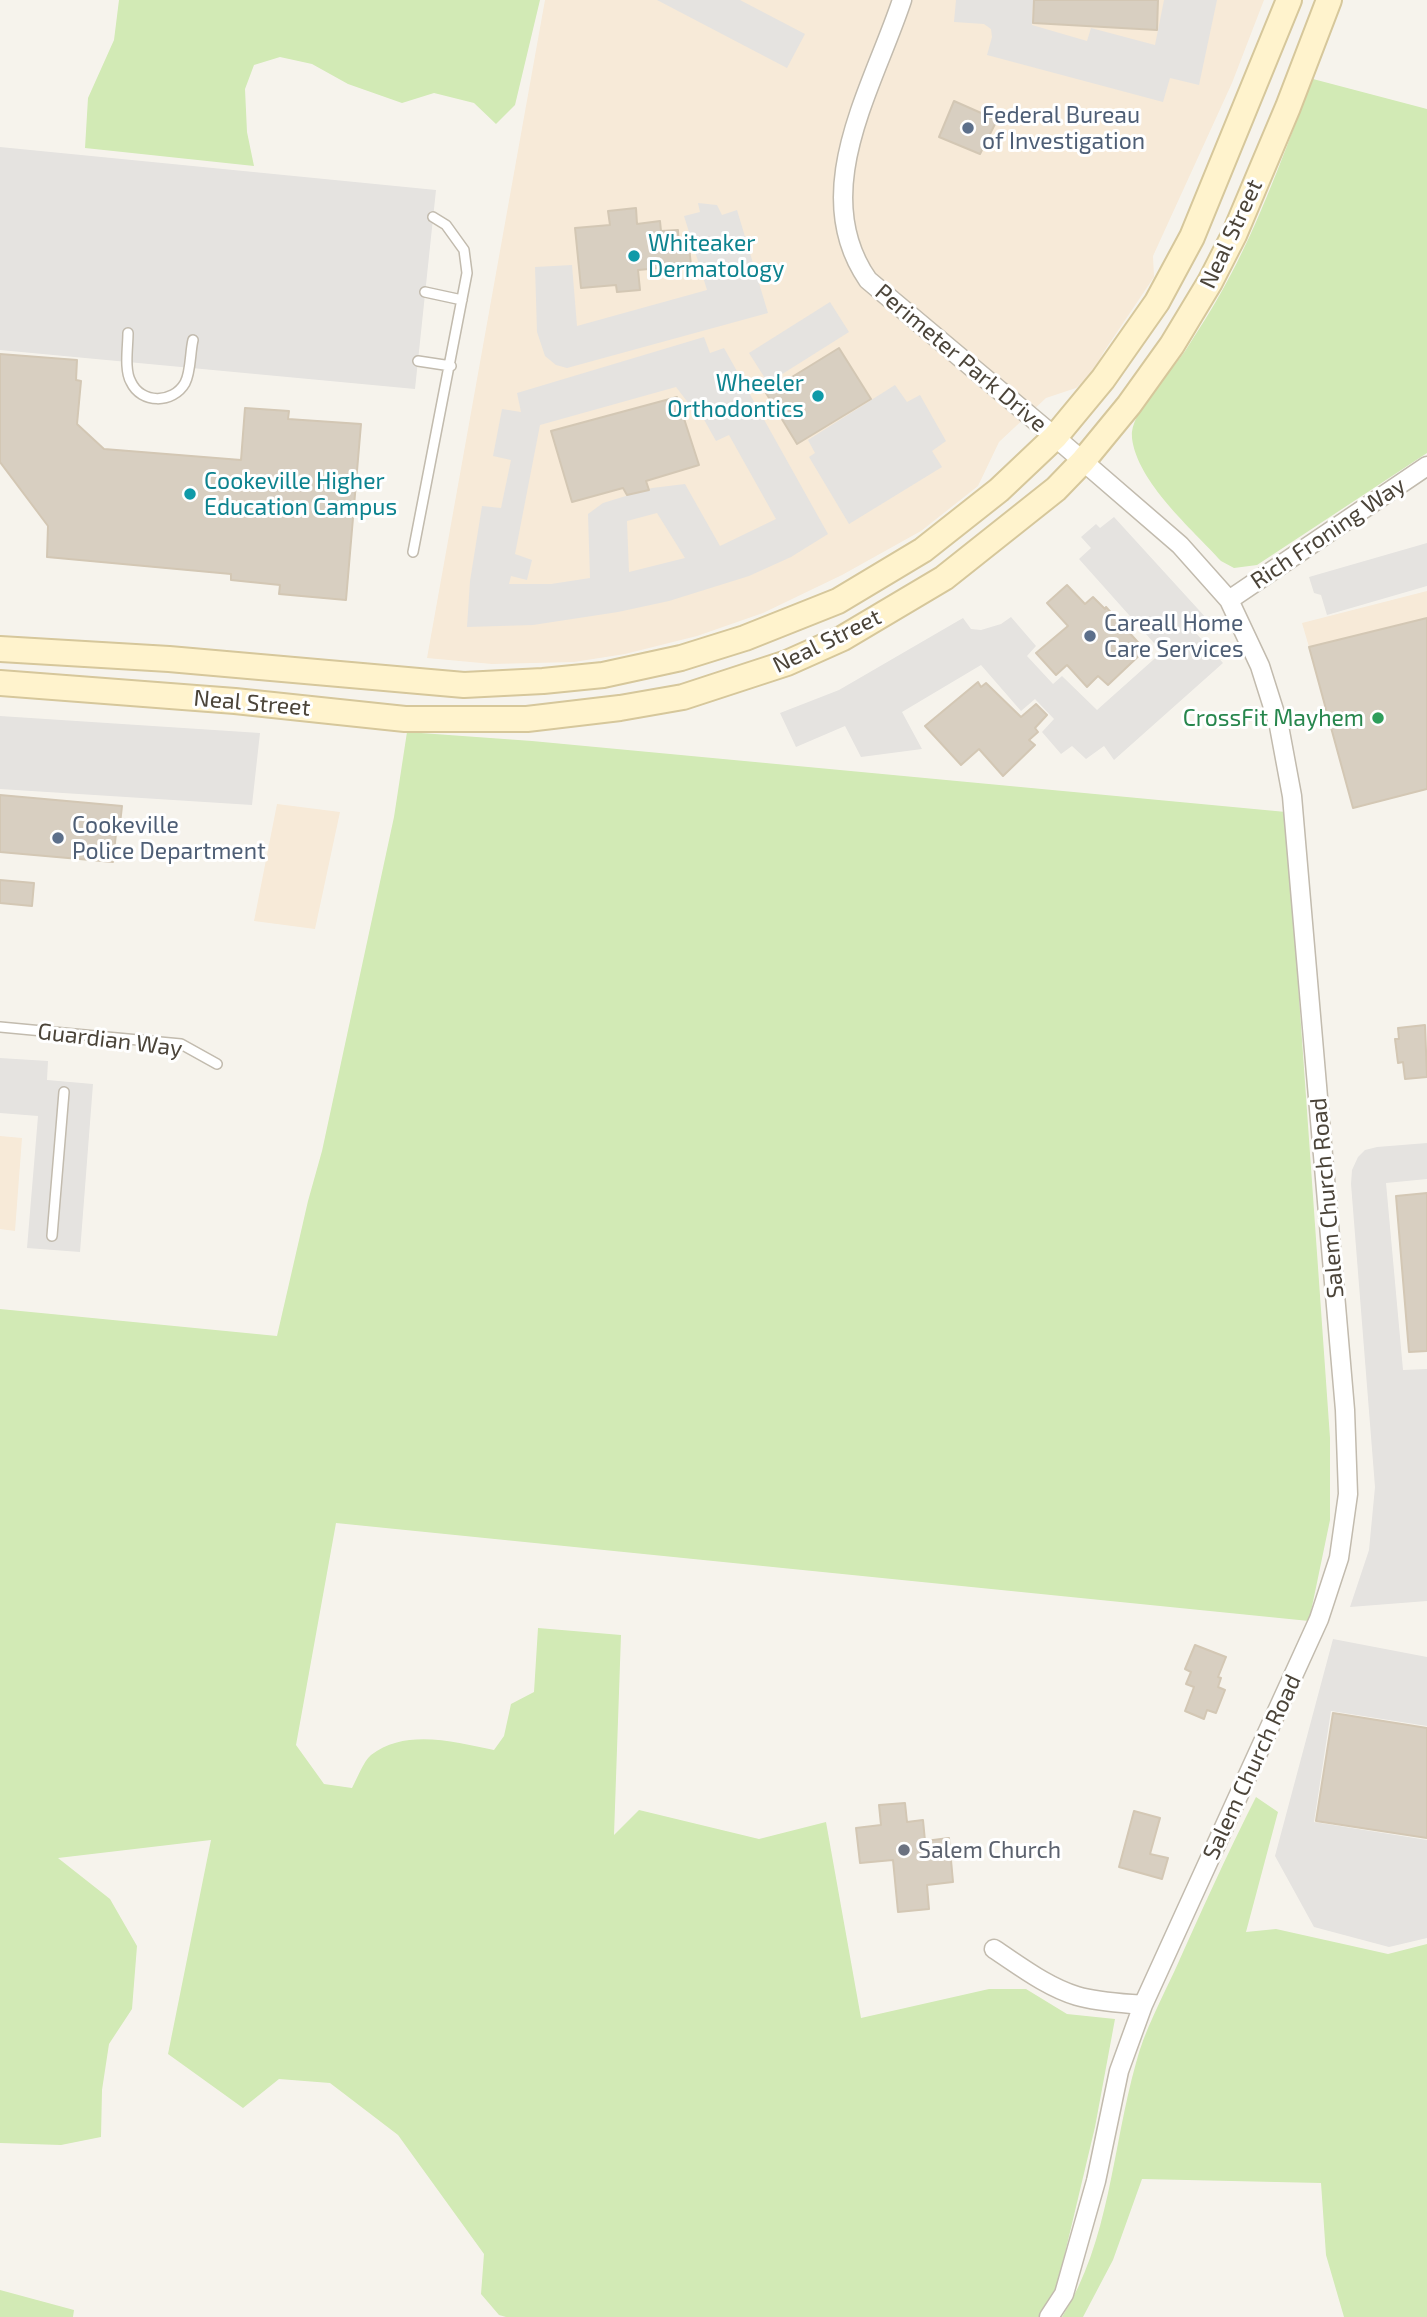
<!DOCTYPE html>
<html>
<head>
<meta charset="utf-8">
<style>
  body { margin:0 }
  canvas { display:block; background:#f6f3ec }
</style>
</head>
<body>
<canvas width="1427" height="2317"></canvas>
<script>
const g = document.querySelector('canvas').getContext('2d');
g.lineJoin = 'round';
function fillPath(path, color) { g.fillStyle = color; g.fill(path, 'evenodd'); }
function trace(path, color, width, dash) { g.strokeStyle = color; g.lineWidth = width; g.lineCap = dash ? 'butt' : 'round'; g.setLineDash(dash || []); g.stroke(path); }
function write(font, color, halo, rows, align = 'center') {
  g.font = font + ' "Exo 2",sans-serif'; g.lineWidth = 6; g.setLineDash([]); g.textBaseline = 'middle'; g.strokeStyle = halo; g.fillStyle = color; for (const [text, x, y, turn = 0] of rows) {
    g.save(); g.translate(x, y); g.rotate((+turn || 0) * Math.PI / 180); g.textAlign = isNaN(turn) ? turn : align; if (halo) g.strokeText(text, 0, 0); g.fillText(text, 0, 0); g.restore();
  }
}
fillPath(new Path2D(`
  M 545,0 L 1264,0 L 1232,83 L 1153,256 L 1154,277 L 1103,353 L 1093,373 L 1076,388 L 1046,398 L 999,442 L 978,486 L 921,531 L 842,575 L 763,613 L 697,636 L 625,654 L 574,662 L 492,664 L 427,658 Z
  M 1427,591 L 1427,618 L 1309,647 L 1302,623 Z
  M 277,804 L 340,812 L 315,929 L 254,921 Z
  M 0,1136 L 22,1138 L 15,1231 L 0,1229 Z`), '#f7ead8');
fillPath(new Path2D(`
  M 119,0 L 540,0 L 515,105 L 496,124 L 474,103 L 434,93 L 402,103 L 348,84 L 312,64 L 280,57 L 254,65 L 245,89 L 247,132 L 254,166 L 85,148 L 88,98 L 114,40 Z
  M 1313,79 L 1427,109 L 1427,453 L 1257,565 L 1234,568 L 1221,561 C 1192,529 1137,482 1132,438 C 1129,411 1173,371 1187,348 C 1199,329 1212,309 1223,289 C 1260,223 1285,149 1313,79 Z
  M 407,732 L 532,741 L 1286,812 L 1330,1438 L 1330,1520 L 1309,1621 L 336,1523 L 296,1745 L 324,1784 L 352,1788 C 357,1779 363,1762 371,1755 C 406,1728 455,1742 494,1750 L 504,1736 L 511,1704 L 534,1692 L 538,1628 L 621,1635 L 614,1835 L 639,1810 L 759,1839 L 826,1822 L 861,2018 L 989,1989 L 1026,1989 L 1067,2014 L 1115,2019 L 1095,2127 L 1056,2291 L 1040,2317 L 506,2317 L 499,2315 L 481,2294 L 484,2254 L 398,2135 L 330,2083 L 279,2079 L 243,2108 L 168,2054 L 211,1840 L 58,1858 L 110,1899 L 137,1946 L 132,2009 L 109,2044 L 102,2090 L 101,2137 L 61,2145 L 0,2143 L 0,1309 L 277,1336 L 308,1201 L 322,1151 L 394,817 Z
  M 1256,1797 L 1278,1812 L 1246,1932 L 1276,1929 L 1388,1954 L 1427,1944 L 1427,2317 L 1344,2317 L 1326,2255 L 1321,2183 L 1142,2179 L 1113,2260 L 1083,2317 L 1062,2317 C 1110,2241 1112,2148 1136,2063 C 1144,2032 1161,2000 1175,1970 C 1201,1912 1227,1854 1256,1797 Z
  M 0,2290 L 74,2310 L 73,2317 L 0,2317 Z`), '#d2eab5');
fillPath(new Path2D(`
  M 657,0 L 740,0 L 805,34 L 787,68 Z
  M 956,0 L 1033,0 L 1032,25 L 1087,41 L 1091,28 L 1155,45 L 1164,0 L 1217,0 L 1199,85 L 1170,78 L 1163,102 L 987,55 L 992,37 L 991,29 L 984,24 L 954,22 Z
  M 0,147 L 436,190 L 415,389 L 0,350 Z
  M 698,203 L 717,205 L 722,215 L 737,210 L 768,313 L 567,368 L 556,365 L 545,356 L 537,332 L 535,267 L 572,265 L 577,326 L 707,290 L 684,216 L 700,212 Z
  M 830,302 L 849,332 L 768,383 L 749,353 Z
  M 704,337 L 710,353 L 724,348 L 828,534 L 791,557 L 749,576 L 669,601 L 618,612 L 533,625 L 467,627 L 470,581 L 482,506 L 501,508 L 511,460 L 493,456 L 502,409 L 521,412 L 517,393 ZM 676,387 L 693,409 L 697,407 L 716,441 L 729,435 L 776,519 L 720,546 L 685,484 L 652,488 L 603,503 L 588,514 L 590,578 L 551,584 L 509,584 L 511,576 L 527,580 L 532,560 L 515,554 L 540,425 ZM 657,513 L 685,558 L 629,572 L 627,521 Z
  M 895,385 L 907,402 L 920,395 L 946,441 L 932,451 L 942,467 L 849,524 L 809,457 L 815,453 L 808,440 Z
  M 1114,517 L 1208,620 L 1195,632 L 1223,663 L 1114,760 L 1104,746 L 1086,759 L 1072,746 L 1061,754 L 1042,732 L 1054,719 L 1035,699 L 1021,711 L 981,665 L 902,712 L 922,749 L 861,757 L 845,726 L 796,747 L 780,713 L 839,690 L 963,618 L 971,629 L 981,630 L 1001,624 L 1011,617 L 1036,646 L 1027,656 L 1053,684 L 1062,676 L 1097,710 L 1162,652 L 1079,559 L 1091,548 L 1081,537 L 1096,524 L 1100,528 Z
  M 1427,543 L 1427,586 L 1327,615 L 1321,595 L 1314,593 L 1309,577 Z
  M 0,716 L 260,733 L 252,805 L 0,789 Z
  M 0,1058 L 48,1061 L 47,1080 L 93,1084 L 80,1252 L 27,1248 L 38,1116 L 0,1113 Z
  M 1427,1143 L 1427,1179 L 1386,1183 L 1403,1370 L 1427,1369 L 1427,1601 L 1350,1607 L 1369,1550 L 1375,1487 L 1351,1184 L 1352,1170 L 1358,1157 L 1365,1150 L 1377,1147 Z
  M 1333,1639 L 1427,1657 L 1427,1726 L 1331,1711 L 1314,1822 L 1427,1840 L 1427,1938 L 1389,1947 L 1314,1927 L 1275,1856 Z`), '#e5e3e0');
const building = new Path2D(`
  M 1034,0 L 1158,0 L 1157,30 L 1033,23 Z
  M 954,101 L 997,120 L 980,154 L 939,137 Z
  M 636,208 L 637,224 L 660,221 L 661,231 L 678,230 L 679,247 L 689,247 L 691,265 L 638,270 L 640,290 L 617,292 L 616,285 L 581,288 L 575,228 L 610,225 L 608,211 Z
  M 839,348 L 871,399 L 797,444 L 766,393 Z
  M 0,354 L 77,360 L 76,380 L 81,381 L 77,424 L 104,449 L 241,460 L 245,408 L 289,411 L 288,419 L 361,424 L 346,600 L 279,594 L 280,585 L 231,580 L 231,574 L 47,557 L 48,526 L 0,462 Z
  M 677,397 L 699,465 L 646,481 L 649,490 L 627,495 L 623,488 L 572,502 L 551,431 Z
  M 1067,585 L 1085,604 L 1093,597 L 1105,609 L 1106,607 L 1145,650 L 1108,685 L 1098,676 L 1087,687 L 1067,665 L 1056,675 L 1036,653 L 1068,626 L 1047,603 Z
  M 1427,618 L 1427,789 L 1353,808 L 1309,647 Z
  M 978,682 L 981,687 L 986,683 L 1021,717 L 1036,704 L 1047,715 L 1035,728 L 1038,732 L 1029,740 L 1035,745 L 1003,776 L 979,749 L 961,765 L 925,726 Z
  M 0,795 L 122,806 L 120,824 L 117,824 L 113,862 L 0,852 Z
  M 0,880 L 34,883 L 32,906 L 0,903 Z
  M 1425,1025 L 1427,1077 L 1405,1079 L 1403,1062 L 1398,1063 L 1395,1039 L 1399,1039 L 1398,1028 Z
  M 1427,1193 L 1427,1351 L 1409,1352 L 1396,1196 Z
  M 1195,1645 L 1226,1657 L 1218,1677 L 1221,1678 L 1218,1687 L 1225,1690 L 1216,1713 L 1207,1710 L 1204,1719 L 1185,1711 L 1194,1687 L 1186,1684 L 1191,1672 L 1185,1669 Z
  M 1333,1713 L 1427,1728 L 1427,1838 L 1316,1821 Z
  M 905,1803 L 907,1822 L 923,1820 L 925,1841 L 949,1838 L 953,1882 L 927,1885 L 929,1909 L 898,1912 L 893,1860 L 860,1863 L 856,1828 L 881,1825 L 879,1805 Z
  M 1134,1811 L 1160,1818 L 1150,1854 L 1168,1858 L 1162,1879 L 1119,1867 Z`);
fillPath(building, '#d8cfc1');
trace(building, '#d3c7b4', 2);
const service = new Path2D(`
  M 425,292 L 462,300
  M 128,333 C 128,347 124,370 131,382 C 141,404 173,404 185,383 C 191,372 190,352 193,340
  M 418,361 L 451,366
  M 413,552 L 467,273 L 464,250 L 446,225 L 433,217
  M 0,1027 L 181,1044 L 217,1064
  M 52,1236 L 64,1092`);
const minor = new Path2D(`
  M 902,0 C 873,88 807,192 868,280 L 1055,437 L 1180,545 L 1229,600 L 1260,666 L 1279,726 L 1292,796 L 1345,1410 L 1348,1494 L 1339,1558 L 1319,1619 L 1143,2005 L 1119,2071 L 1096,2181 L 1064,2294 L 1049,2317
  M 1229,600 L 1427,466
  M 994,1949 C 1020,1966 1047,1987 1077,1996 C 1098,2002 1121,2003 1143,2005`);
const secondary = new Path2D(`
  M 0,649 L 169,659 L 464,685 L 543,681 L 603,675 L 681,658 L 745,638 L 838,601 L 923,550 L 999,490 L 1055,437 L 1103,379 L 1157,302 L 1192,237 L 1289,0
  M 0,683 L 235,701 L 405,719 L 527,719 L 620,708 L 683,697 L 787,663 L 843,638 L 944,578 L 1056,489 L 1083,461 L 1129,405 L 1172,345 L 1210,282 L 1234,235 L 1288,107 L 1329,0`);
trace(service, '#c2bbae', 12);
trace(minor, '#c2bbae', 21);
trace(secondary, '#d6c79b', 28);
trace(service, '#fff', 9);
trace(minor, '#fff', 18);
trace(secondary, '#fff3cd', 24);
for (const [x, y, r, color] of [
  [968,128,7,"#5c6f8a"],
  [634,256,7,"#0f9aa8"],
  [818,396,7,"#0f9aa8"],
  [190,494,7,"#0f9aa8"],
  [1090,636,7,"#5c6f8a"],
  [1378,718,7,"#2e9e5b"],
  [58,838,7,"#5c6f8a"],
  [904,1850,7,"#6b7280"]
]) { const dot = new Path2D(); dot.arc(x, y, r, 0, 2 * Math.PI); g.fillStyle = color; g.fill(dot); trace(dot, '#fff', 2.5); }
write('23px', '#4e5e75', '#fff', [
  ["Federal Bureau",982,115],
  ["of Investigation",982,141],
  ["Careall Home",1104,623],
  ["Care Services",1104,649],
  ["Cookeville",72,825],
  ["Police Department",72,851]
], 'left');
write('23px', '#4b4439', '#fff', [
  ["Neal Street",1231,234,-65],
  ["Perimeter Park Drive",961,358,40],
  ["Rich Froning Way",1328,533,-34],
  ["Neal Street",827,641,-26],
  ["Neal Street",252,703,5],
  ["Guardian Way",110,1040,7],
  ["Salem Church Road",1327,1198,-95],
  ["Salem Church Road",1252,1767,-65]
]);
write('23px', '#0d838f', '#fff', [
  ["Whiteaker",648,243],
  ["Dermatology",648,269],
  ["Wheeler",804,383,"right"],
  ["Orthodontics",804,409,"right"],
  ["Cookeville Higher",204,481],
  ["Education Campus",204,507]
], 'left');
write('23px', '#27864d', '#fff', [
  ["CrossFit Mayhem",1364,718]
], 'right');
write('23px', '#5b616d', '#fff', [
  ["Salem Church",918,1850]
], 'left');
</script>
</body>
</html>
